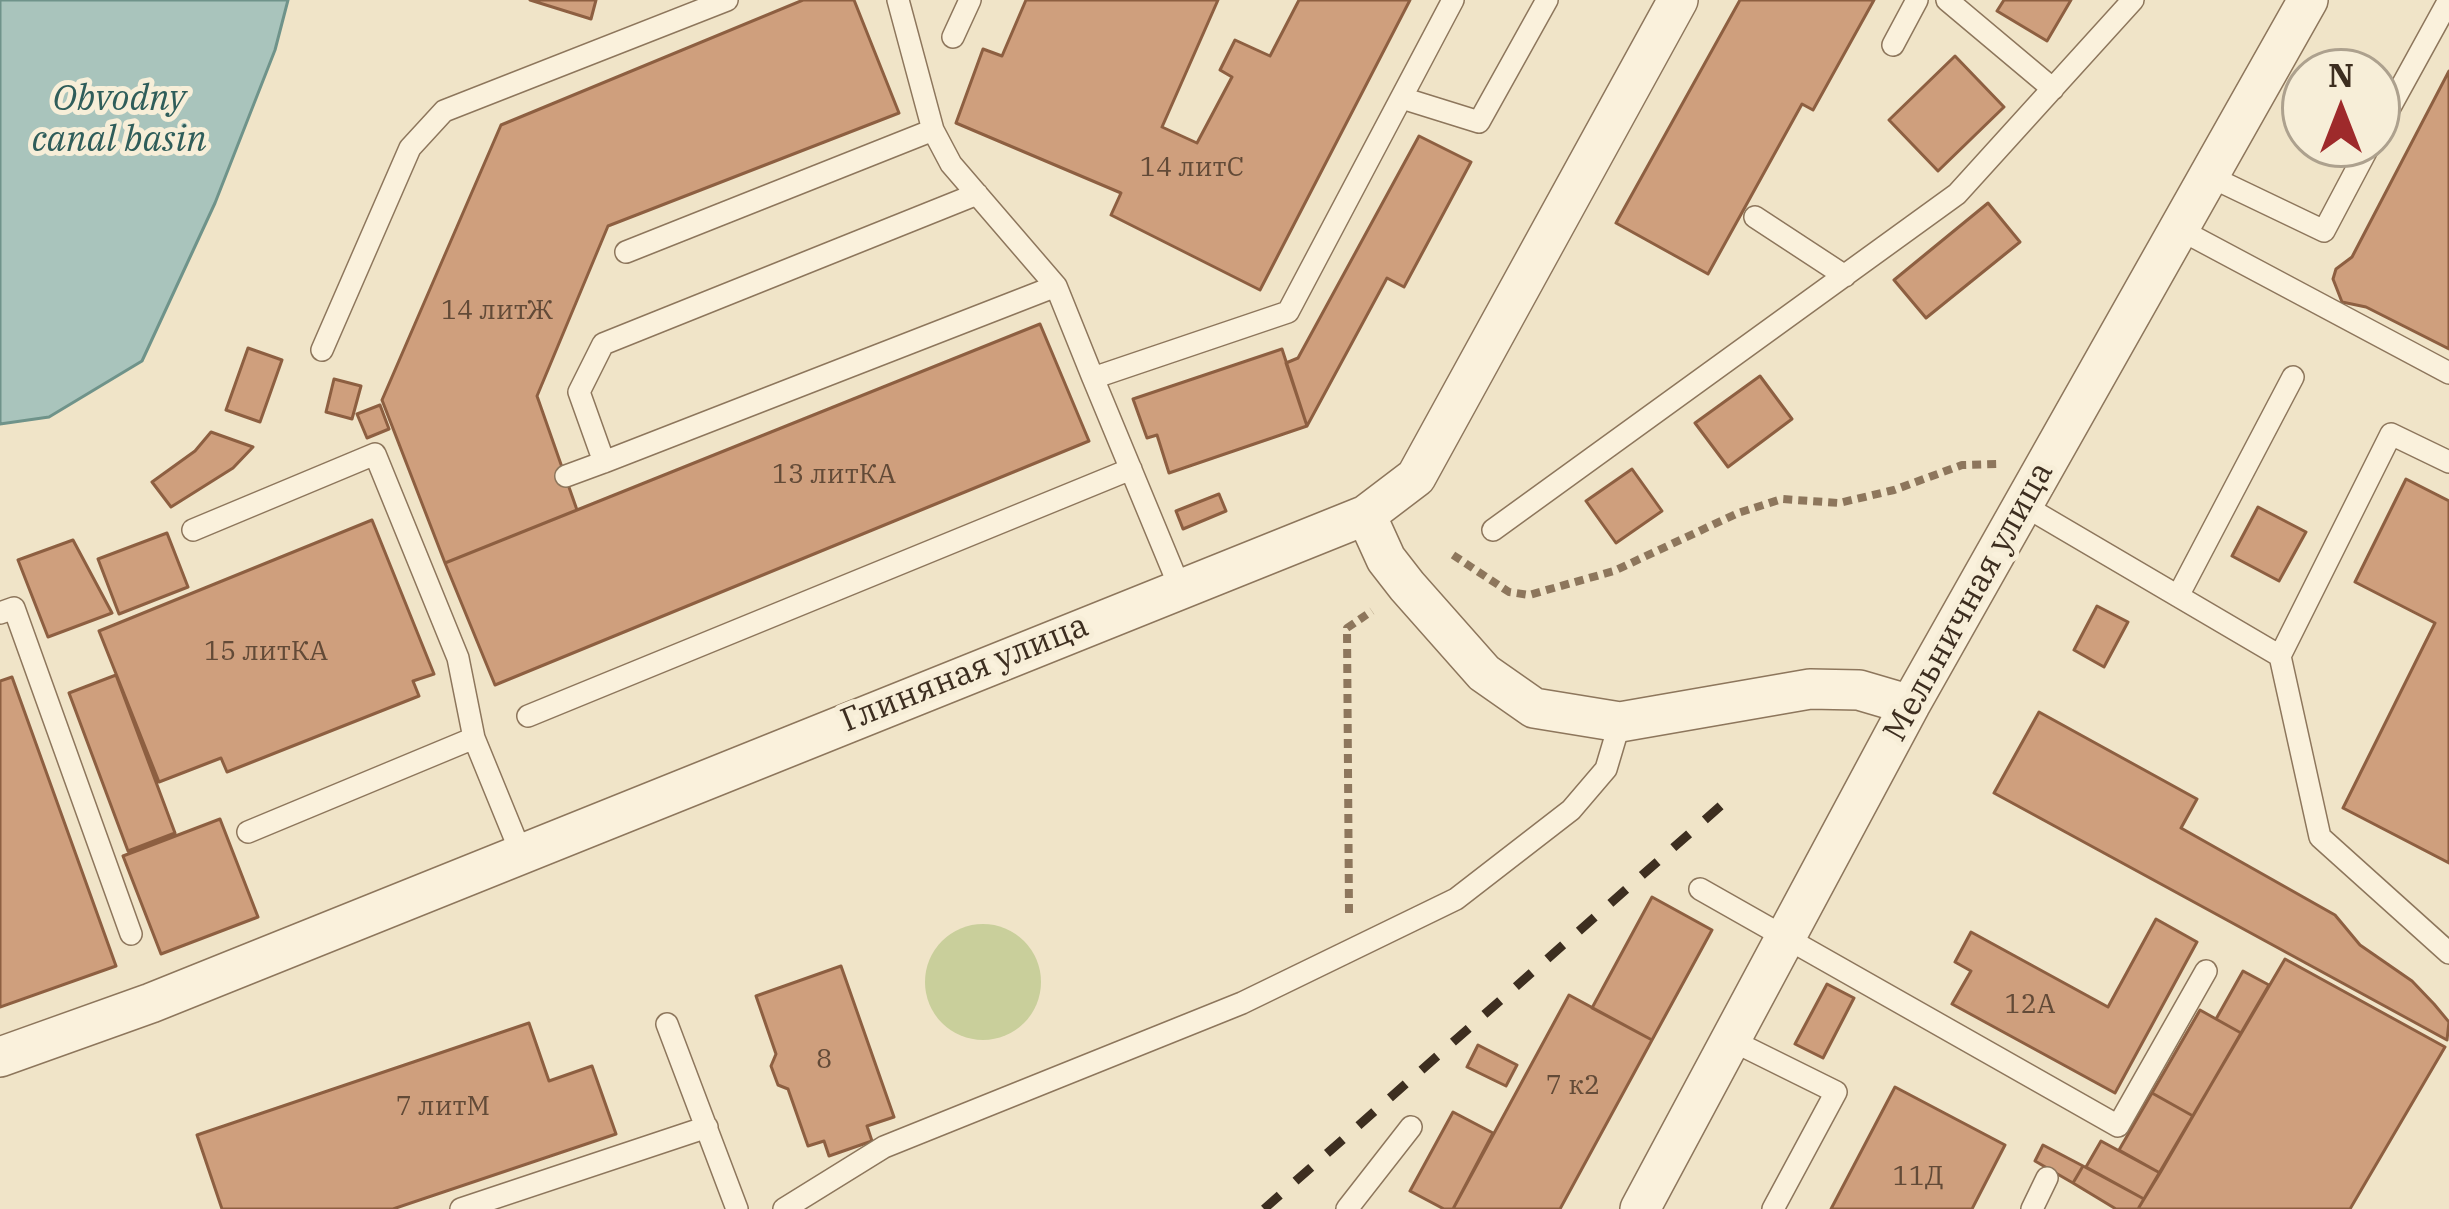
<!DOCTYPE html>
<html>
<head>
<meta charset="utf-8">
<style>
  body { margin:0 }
  #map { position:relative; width:2449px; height:1209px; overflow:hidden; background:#f0e4c8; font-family:"IBM Plex Serif",serif }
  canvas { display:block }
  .north { position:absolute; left:2281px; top:48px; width:120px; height:120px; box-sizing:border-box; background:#f7eed8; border:3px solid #ada18e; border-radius:50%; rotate:0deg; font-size:33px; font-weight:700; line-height:48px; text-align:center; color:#3d2e20 }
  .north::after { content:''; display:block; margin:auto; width:42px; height:54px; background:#9e2a2b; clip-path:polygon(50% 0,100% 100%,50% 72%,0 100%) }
</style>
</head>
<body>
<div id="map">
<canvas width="2449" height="1209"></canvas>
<div class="north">N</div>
</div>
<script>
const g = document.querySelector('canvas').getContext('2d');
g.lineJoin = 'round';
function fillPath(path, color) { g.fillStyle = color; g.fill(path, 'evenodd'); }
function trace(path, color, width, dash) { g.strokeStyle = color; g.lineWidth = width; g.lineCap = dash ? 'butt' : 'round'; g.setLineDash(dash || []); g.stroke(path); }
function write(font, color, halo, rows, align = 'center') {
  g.font = font + ' "IBM Plex Serif",serif'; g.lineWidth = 10; g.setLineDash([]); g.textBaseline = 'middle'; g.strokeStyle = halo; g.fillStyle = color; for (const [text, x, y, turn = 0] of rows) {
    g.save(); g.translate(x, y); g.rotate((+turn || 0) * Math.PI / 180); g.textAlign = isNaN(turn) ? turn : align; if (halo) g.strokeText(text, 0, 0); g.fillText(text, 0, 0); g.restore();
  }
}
fillPath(new Path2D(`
  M925 982a58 58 0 1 1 116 0a58 58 0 1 1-116 0Z`), '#c9cf9b');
const water = new Path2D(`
  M 0,0 L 288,0 L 275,50 L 215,203 L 142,361 L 49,417 L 0,424 Z`);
fillPath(water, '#a9c4bc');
trace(water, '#6f938a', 3);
const building = new Path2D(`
  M 530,0 L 596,0 L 591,19 Z
  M 803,0 L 854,0 L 899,113 L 608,226 L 537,396 L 577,510 L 445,563 L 382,400 L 501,125 Z
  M 1026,0 L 1218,0 L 1162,127 L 1197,143 L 1232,77 L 1220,70 L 1235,40 L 1270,56 L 1299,0 L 1410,0 L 1260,290 L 1111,215 L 1121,193 L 956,123 L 983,49 L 1002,56 Z
  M 1740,0 L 1874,0 L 1813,110 L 1802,104 L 1708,274 L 1616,223 Z
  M 2004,0 L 2071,0 L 2047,41 L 1997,11 Z
  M 1955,56 L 2004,107 L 1938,171 L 1889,120 Z
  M 2449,71 L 2449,349 L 2366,307 L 2342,302 L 2333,279 L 2336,269 L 2352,257 Z
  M 1419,136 L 1471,162 L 1404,287 L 1387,278 L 1307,426 L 1286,363 L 1298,358 Z
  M 1988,203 L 2020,242 L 1926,318 L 1894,280 Z
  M 1040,324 L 1089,441 L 495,685 L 445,563 Z
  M 248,348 L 282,360 L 260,422 L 226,410 Z
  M 1282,349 L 1307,426 L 1169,473 L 1157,435 L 1147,438 L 1133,399 Z
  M 1760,376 L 1792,419 L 1728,467 L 1695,423 Z
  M 334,379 L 361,386 L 352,419 L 326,412 Z
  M 380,405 L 389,429 L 367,438 L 357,414 Z
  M 211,432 L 253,447 L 233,468 L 171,507 L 152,482 L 195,451 Z
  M 1632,469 L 1662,511 L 1616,543 L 1586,501 Z
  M 2406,479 L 2449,501 L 2449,863 L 2343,808 L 2435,623 L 2355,582 Z
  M 1219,494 L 1226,511 L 1183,529 L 1176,511 Z
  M 2258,507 L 2306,532 L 2279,581 L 2232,556 Z
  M 372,520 L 434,674 L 413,681 L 419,696 L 227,772 L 221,758 L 159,782 L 99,631 Z
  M 167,533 L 188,587 L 119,614 L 98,559 Z
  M 73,540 L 112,613 L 48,637 L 18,560 Z
  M 2097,606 L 2128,622 L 2104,667 L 2074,650 Z
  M 116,675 L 175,833 L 128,851 L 69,693 Z
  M 12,677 L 116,966 L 0,1007 L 0,681 Z
  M 2039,712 L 2197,799 L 2181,828 L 2335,915 L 2360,945 L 2412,981 L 2434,1004 L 2449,1022 L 2447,1040 L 1994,793 Z
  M 220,819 L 258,917 L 161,954 L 123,856 Z
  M 1652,897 L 1712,930 L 1652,1040 L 1592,1008 Z
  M 2156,919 L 2197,942 L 2115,1093 L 1952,1004 L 1971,971 L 1955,962 L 1971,932 L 2108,1007 Z
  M 2285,959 L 2445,1047 L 2350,1209 L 2138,1209 Z
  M 841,966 L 894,1117 L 867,1126 L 872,1141 L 829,1156 L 824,1141 L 808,1146 L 788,1089 L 778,1085 L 771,1066 L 776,1054 L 756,996 Z
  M 2243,971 L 2269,985 L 2241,1033 L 2216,1019 Z
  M 1827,984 L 1854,998 L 1823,1058 L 1795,1044 Z
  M 1569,995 L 1652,1040 L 1560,1209 L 1453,1209 Z
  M 2200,1010 L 2241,1033 L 2193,1116 L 2152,1093 Z
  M 529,1023 L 549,1081 L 592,1066 L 616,1134 L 393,1209 L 222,1209 L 197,1135 Z
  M 1478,1045 L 1517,1065 L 1506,1086 L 1467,1067 Z
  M 1895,1087 L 2005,1145 L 1972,1209 L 1831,1209 Z
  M 2152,1093 L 2193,1116 L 2160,1173 L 2119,1150 Z
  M 1453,1112 L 1493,1133 L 1453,1209 L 1444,1209 L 1410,1191 Z
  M 2101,1141 L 2160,1173 L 2144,1199 L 2086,1167 Z
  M 2043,1145 L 2083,1166 L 2073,1183 L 2035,1161 Z
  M 2083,1166 L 2144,1199 L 2138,1209 L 2116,1209 L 2073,1183 Z`);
fillPath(building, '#cf9f7d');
trace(building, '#8d5f41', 3);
const service = new Path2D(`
  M 898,0 L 933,130 L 951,164 L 1056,286 L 1093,378
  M 1947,0 L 2053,89
  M 953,37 L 970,0
  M 1893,45 L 1917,0
  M 1402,98 L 1479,122 L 1547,0
  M 2377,131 L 2449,0
  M 2209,176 L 2324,231 L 2370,144
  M 977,194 L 603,344 L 579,392 L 604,462 L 1056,286
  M 1755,217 L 1845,276
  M 2179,229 L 2449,373
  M 626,252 L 933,130
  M 322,350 L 410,148 L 444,111 L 727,0
  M 566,476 L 604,462
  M 2023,505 L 2280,656 L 2320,837 L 2449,953
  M 193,530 L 375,454 L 458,658 L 474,738 L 521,853
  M 1493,530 L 1957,194 L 2133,0
  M 1180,588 L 1093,378 L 1288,312 L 1453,0
  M 2179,594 L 2293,377
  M 0,613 L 14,608 L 131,934
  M 2280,656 L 2391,434 L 2449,462
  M 528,716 L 1131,469
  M 248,832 L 474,738
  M 1700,889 L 2118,1126 L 2206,971
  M 667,1024 L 737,1209
  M 1731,1040 L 1836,1092 L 1773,1209
  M 461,1209 L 707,1127
  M 784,1209 L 884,1147 L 1242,1003 L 1456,899 L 1571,810 L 1606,769 L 1620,722
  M 1347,1209 L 1411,1127
  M 2032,1209 L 2047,1178`);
const minor = new Path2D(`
  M 1366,515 L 1386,559 L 1407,586 L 1484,673 L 1534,708 L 1620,722 L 1810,689 L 1859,690 L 1910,705
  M 0,1057 L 151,1003 L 1366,515 L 1416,477 L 1678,0
  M 1640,1209 L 1910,705 L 2308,0`);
trace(service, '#8d765c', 24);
trace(minor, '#8d765c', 42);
trace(new Path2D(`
  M 1453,555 L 1509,592 L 1529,595 L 1614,571 L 1738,513 L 1782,499 L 1839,503 L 1894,490 L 1962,465 L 1998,464
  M 1349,913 L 1347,628 L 1372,611`), '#8d765c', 8, [9, 6]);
trace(service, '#faf1dc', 21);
trace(minor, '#faf1dc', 39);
trace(new Path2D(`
  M 1264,1209 L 1733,795`), '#3d2e20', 9, [21, 21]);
write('27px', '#624a37', null, [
  ["14 литС",1192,168],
  ["14 литЖ",497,311],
  ["13 литКА",834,475],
  ["15 литКА",266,652],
  ["12А",2030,1005],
  ["8",824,1060],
  ["7 к2",1573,1086],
  ["7 литМ",443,1107],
  ["11Д",1918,1177]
]);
write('33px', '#3d2e20', '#f7eed8', [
  ["Мельничная улица",1969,602,-61],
  ["Глиняная улица",965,674,-22]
]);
write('italic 36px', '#2f5d5a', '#f7eed8', [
  ["Obvodny",119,100],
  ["canal basin",119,141]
]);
</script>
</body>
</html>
